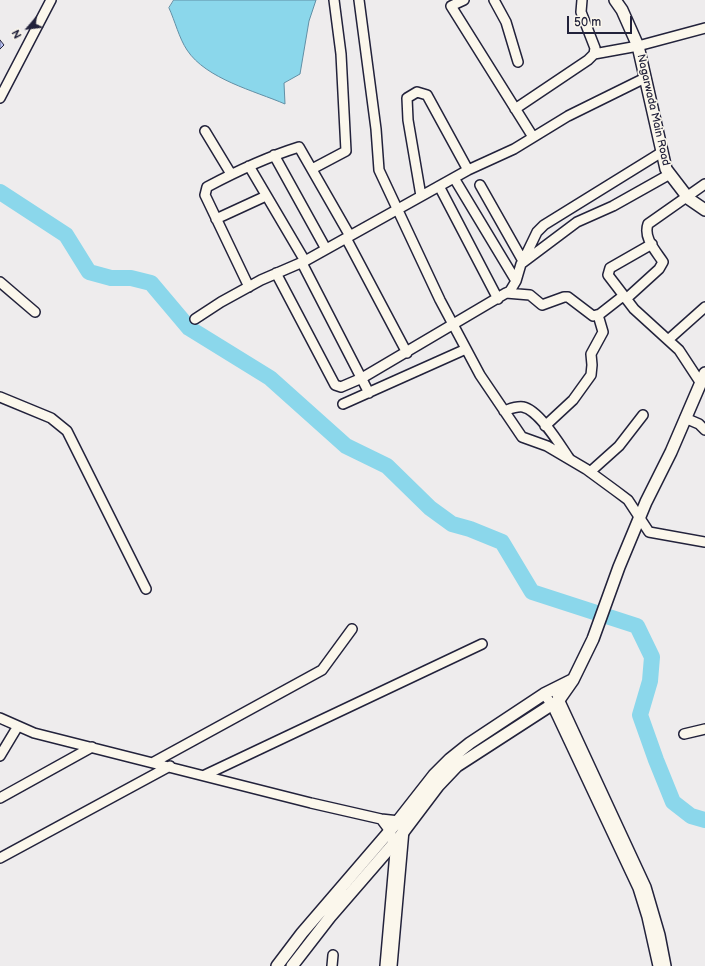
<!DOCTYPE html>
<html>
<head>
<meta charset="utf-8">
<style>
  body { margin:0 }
  #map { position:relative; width:705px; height:966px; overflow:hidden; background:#eeeced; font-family:"Balsamiq Sans",sans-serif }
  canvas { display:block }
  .north { position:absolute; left:8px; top:8px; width:40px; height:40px; -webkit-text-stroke:3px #fbf7ec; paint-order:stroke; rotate:242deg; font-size:11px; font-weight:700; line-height:16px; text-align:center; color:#22223b }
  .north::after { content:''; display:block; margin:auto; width:14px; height:18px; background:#22223b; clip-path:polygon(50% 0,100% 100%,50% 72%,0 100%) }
  .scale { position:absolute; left:567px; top:16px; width:65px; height:18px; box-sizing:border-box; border:2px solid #22223b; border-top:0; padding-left:5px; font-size:12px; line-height:14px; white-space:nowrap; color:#22223b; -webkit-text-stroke:3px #fbf7ec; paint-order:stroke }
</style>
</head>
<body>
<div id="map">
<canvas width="705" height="966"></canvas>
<div class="north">N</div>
<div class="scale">50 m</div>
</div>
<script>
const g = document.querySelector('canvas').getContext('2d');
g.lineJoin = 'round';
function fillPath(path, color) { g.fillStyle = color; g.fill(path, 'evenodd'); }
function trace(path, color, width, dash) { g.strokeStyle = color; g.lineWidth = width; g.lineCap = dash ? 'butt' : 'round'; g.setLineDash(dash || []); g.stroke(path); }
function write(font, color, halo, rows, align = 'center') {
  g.font = font + ' "Balsamiq Sans",sans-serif'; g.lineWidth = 3.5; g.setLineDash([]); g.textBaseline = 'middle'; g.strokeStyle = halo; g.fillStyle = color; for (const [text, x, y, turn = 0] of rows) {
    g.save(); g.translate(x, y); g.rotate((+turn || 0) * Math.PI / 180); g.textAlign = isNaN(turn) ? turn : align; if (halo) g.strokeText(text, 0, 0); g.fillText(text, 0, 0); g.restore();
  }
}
const water = new Path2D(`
  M 174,0 L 316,0 L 309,21 L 300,74 L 284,83 L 285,104 C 255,91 206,79 187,50 C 179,38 175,21 169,8 Z`);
fillPath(water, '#8bd7eb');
trace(water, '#618fa5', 1);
trace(new Path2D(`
  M 0,192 L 66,235 L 89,272 L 111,278 L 131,278 L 151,283 L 189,328 L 270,378 L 346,446 L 387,466 L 430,508 L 452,524 L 470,529 L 502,542 L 532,592 L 637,626 L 652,657 L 650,681 L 640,715 L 656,760 L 673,802 L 691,816 L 705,820`), '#8bd7eb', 16);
const building = new Path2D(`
  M 0,40 L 4,45 L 0,49 Z`);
fillPath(building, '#b8c1f2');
trace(building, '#22223b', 1);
const minor = new Path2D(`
  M 359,0 L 376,129 L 379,170 L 440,300 L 480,375 L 522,437 L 547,446 L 586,469 L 616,491 L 628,500 L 649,532 L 705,542
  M 464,0 L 451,6 L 533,137
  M 494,0 L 506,22 L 518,62
  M 594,54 L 638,46 L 705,28
  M 0,98 L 51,0
  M 515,109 L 588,60 L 594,54 L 595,48 L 581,12 L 582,0
  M 205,131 L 231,174
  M 274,155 L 326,249
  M 249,166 L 305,261
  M 312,169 L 346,151 L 341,54 L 334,0
  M 454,178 L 516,281 L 521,264 L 577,222 L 613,206 L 670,174
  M 480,185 L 523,261
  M 439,186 L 498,299
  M 421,196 L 408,120 L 407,98 L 417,92 L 427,95 L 468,170
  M 216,219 L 266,196
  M 346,238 L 407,353
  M 652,244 L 610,268 L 608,275 L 634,309 L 679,350 L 700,382
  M 523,261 L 537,232 L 544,225 L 662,152
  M 302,263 L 369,393
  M 276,273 L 335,385 L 341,387 L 362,378 L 506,293 L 510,291 L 516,281
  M 0,282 L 35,312
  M 249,287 L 205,195 L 207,187 C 237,171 267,157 299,147 L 350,236
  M 506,293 L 530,295 L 542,305 L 564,297 L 568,297 L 593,316 L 600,314 L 623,296
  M 626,299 L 659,269 L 663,262 C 656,251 643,238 648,224 L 705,184
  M 195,319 L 221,302 L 261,280 L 305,261 L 468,170 L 514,149 L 568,116 L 645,78
  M 668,340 L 705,307
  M 0,397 L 51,418 L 67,431 L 146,589
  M 343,404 L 466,349
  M 504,411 C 510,409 516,406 523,407 C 539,410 560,445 569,458
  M 685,418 L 699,424 L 705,430
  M 545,426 L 573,400 L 591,375 L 592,365 L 591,354 L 603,332 L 598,315
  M 590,472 L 619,446 L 643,415
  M 544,694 L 552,705 L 638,888 L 647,917 L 658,966
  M 557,695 L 646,887 L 660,935 L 666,966
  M 0,718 L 34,733 L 311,803 L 381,819 L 399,821 L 404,830 L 392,966
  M 684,734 L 705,729
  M 0,756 L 18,726
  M 154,762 L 322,670 L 352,629
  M 205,775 L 482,644
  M 0,798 L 92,747
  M 381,819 L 390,831 L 395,852 L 385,966
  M 0,858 L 170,766
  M 332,966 L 333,955`);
const major = new Path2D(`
  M 615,0 L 622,10 L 638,46 L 666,169 L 689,199 L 705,210
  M 277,966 L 302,933 L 394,826 L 434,775 L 450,759 L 470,743 L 544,694 L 572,680
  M 292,966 L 330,917 L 401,835 L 438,786 L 457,766 L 559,700 L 573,680 L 593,639 L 619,567 L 646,502 L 671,452 L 705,373`);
trace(minor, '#22223b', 12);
trace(major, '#22223b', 14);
trace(minor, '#fbf7ec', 9);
trace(major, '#fbf7ec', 11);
write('11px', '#22223b', '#fbf7ec', [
  ["Nagarwada Main Road",653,110,77]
]);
</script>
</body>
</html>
